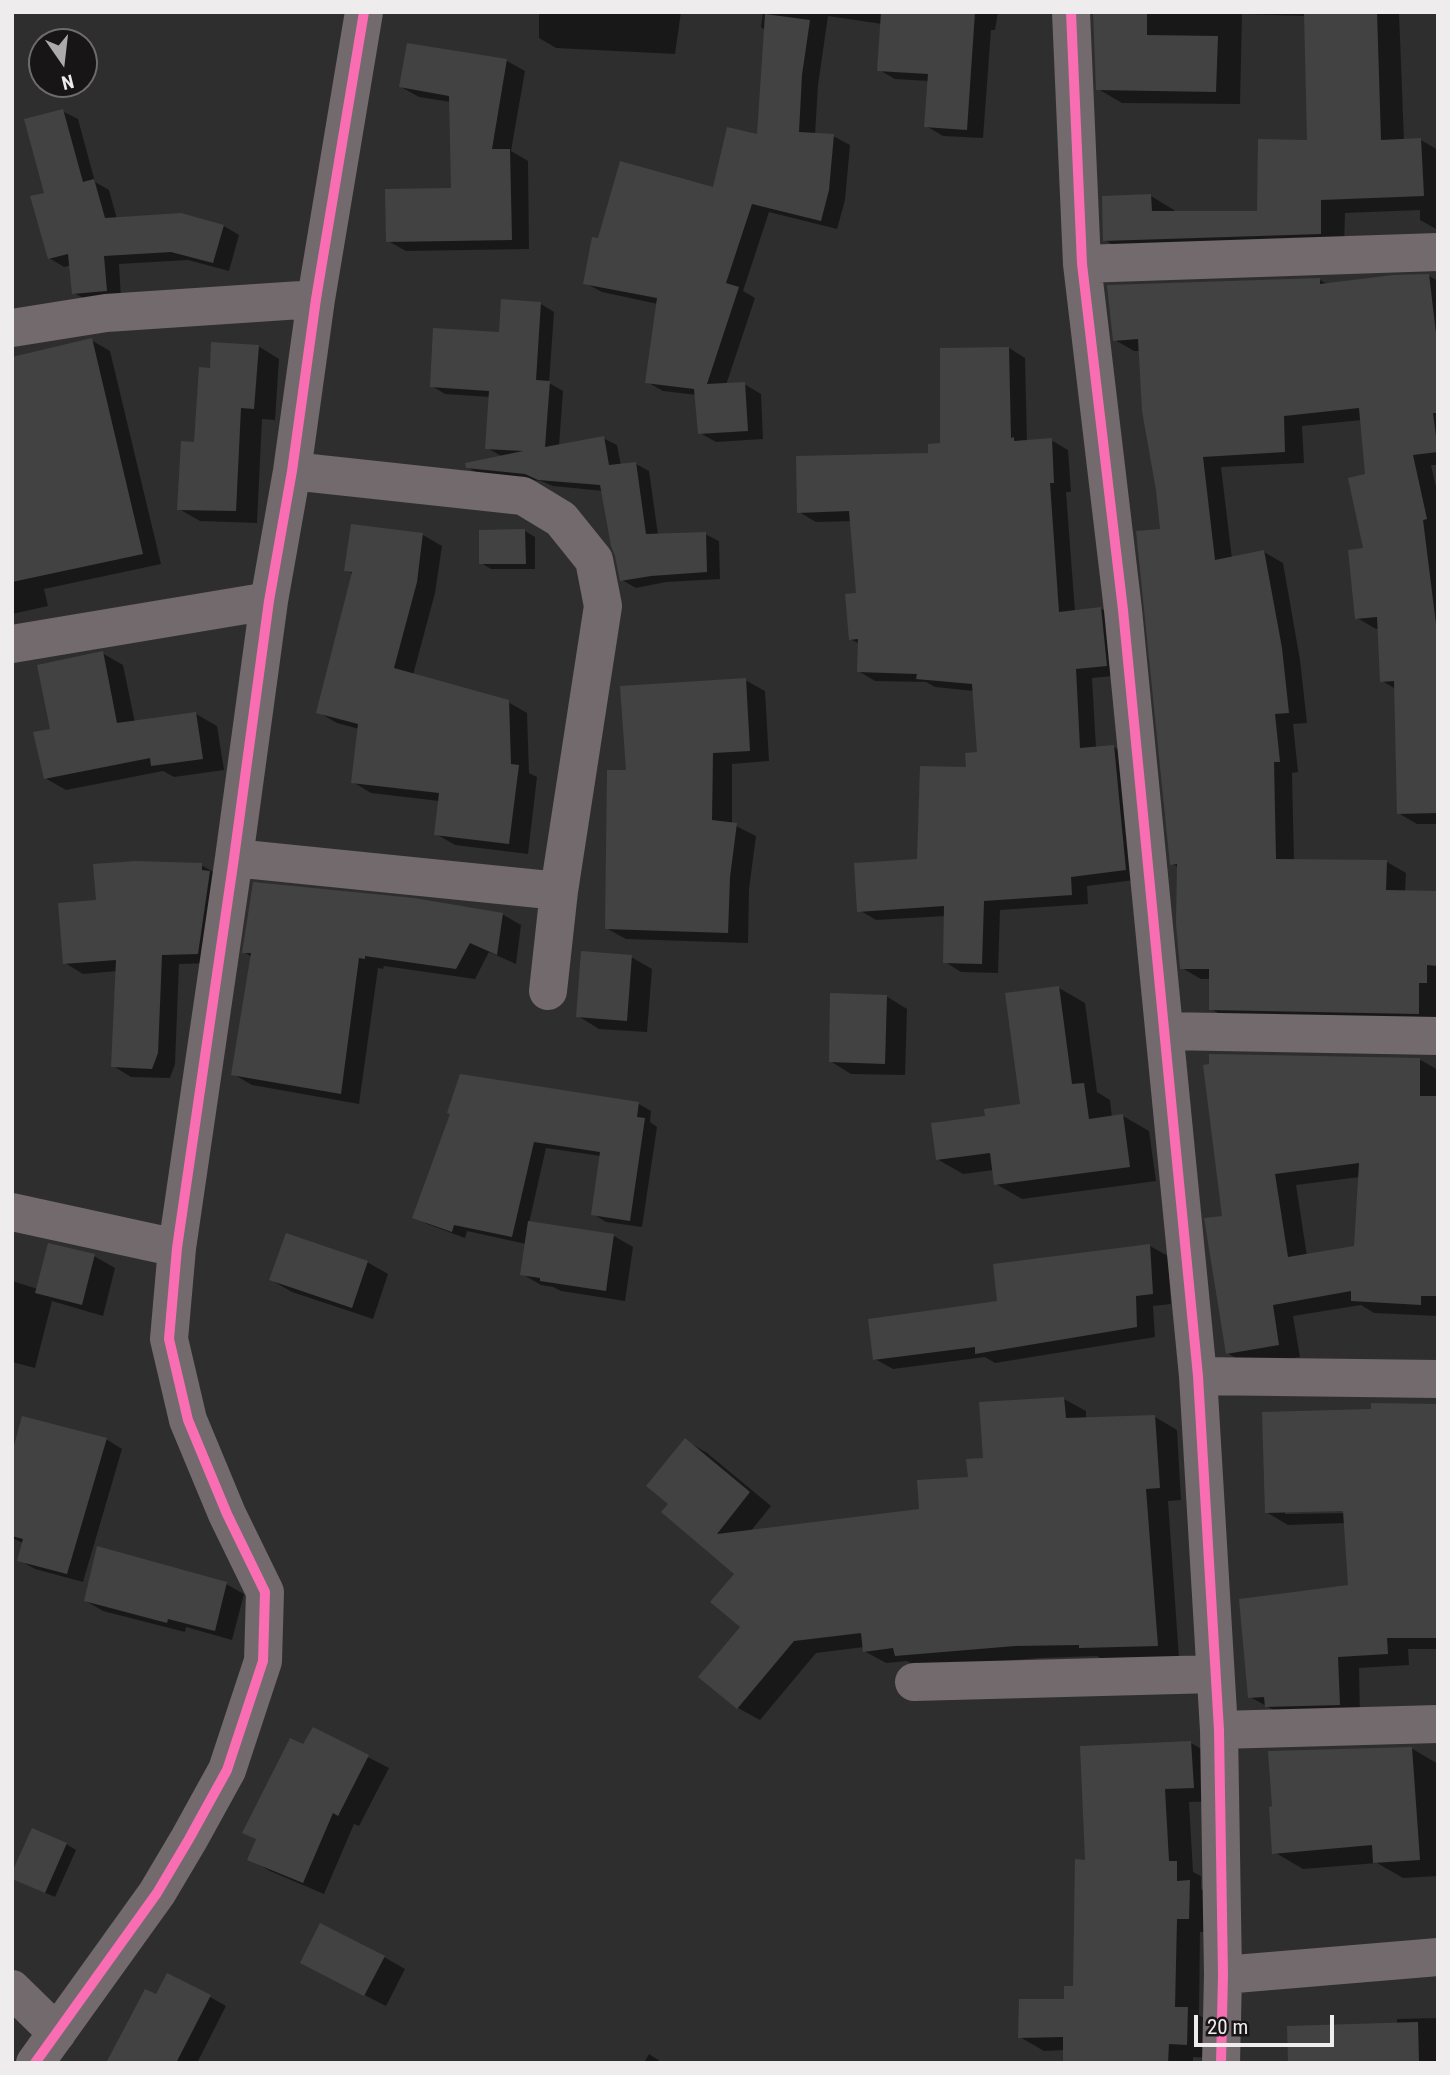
<!DOCTYPE html>
<html>
<head>
<meta charset="utf-8">
<style>
  body { margin:0 }
  #map { position:relative; width:1450px; height:2075px; overflow:hidden; background:#2f2e2e; font-family:"Roboto Condensed",sans-serif }
  canvas { display:block }
  .frame { position:absolute; inset:0; border:14px solid #efeced; pointer-events:none }
  .north { position:absolute; left:28px; top:28px; width:70px; height:70px; box-sizing:border-box; background:#171516; border:2px solid #6d6b6c; border-radius:50%; rotate:166deg; font-size:19px; font-weight:700; line-height:28px; text-align:center; color:#efeced }
  .north::after { content:''; display:block; margin:auto; width:24px; height:32px; background:#acaaaa; clip-path:polygon(50% 0,100% 100%,50% 72%,0 100%) }
  .scale { position:absolute; left:1194px; top:2015px; width:140px; height:32px; box-sizing:border-box; border:4px solid #efeced; border-top:0; padding-left:9px; font-size:21px; line-height:24px; white-space:nowrap; color:#efeced; -webkit-text-stroke:5px #171516; paint-order:stroke }
</style>
</head>
<body>
<div id="map">
<canvas width="1450" height="2075"></canvas>
<div class="frame"></div>
<div class="north">N</div>
<div class="scale">20 m</div>
</div>
<script>
const g = document.querySelector('canvas').getContext('2d');
g.lineJoin = 'round';
function fillPath(path, color) { g.fillStyle = color; g.fill(path, 'evenodd'); }
function trace(path, color, width, dash) { g.strokeStyle = color; g.lineWidth = width; g.lineCap = dash ? 'butt' : 'round'; g.setLineDash(dash || []); g.stroke(path); }
fillPath(new Path2D(`
  M 539,12 L 681,12 L 675,54 L 556,48 L 539,38 Z
  M 763,12 L 998,12 L 995,30 L 991,30 L 983,138 L 943,136 L 926,126 L 929,81 L 895,79 L 879,70 L 882,24 L 828,16 L 818,85 L 815,135 L 833,136 L 850,145 L 845,200 L 837,229 L 769,212 L 743,291 L 755,298 L 726,385 L 744,384 L 761,394 L 763,439 L 716,442 L 700,433 L 697,395 L 663,391 L 647,382 L 658,304 L 602,292 L 585,283 L 599,240 L 714,189 L 758,136 L 765,30 L 761,27 Z
  M 1101,12 L 1399,12 L 1404,141 L 1421,140 L 1438,150 L 1438,230 L 1420,220 L 1420,210 L 1345,213 L 1344,247 L 1128,254 L 1105,240 L 1151,196 L 1174,210 L 1174,212 L 1259,213 L 1309,142 L 1305,16 L 1242,14 L 1240,104 L 1122,103 L 1098,89 Z
  M 408,45 L 507,61 L 525,71 L 511,151 L 528,161 L 529,249 L 406,251 L 388,241 L 453,189 L 451,102 L 419,97 L 401,87 Z
  M 62,111 L 78,119 L 95,182 L 109,190 L 117,219 L 181,215 L 224,226 L 239,235 L 229,271 L 188,260 L 119,264 L 121,299 L 89,301 L 74,293 L 71,265 L 64,267 L 49,258 L 46,194 Z
  M 1429,276 L 1438,281 L 1438,465 L 1431,465 L 1438,496 L 1438,824 L 1417,824 L 1398,813 L 1396,689 L 1382,681 L 1380,629 L 1376,629 L 1357,618 L 1366,550 L 1367,476 L 1362,420 L 1302,426 L 1304,463 L 1221,467 L 1232,559 L 1264,552 L 1283,563 L 1300,660 L 1307,723 L 1293,724 L 1298,772 L 1292,773 L 1294,861 L 1387,862 L 1406,873 L 1405,892 L 1438,892 L 1438,1024 L 1230,1020 L 1211,1009 L 1211,979 L 1201,979 L 1182,968 L 1179,868 L 1172,863 L 1162,530 L 1140,351 L 1134,351 L 1115,340 L 1320,280 L 1329,285 Z
  M 541,304 L 554,312 L 549,383 L 563,391 L 559,446 L 603,438 L 617,445 L 621,466 L 636,464 L 649,471 L 658,535 L 705,534 L 719,541 L 720,579 L 666,582 L 636,588 L 622,580 L 603,491 L 553,486 L 541,481 L 481,475 L 467,467 L 503,457 L 487,448 L 490,397 L 445,394 L 432,386 Z
  M 91,340 L 110,351 L 161,564 L 44,589 L 48,606 L 12,614 L 12,398 Z
  M 258,346 L 279,359 L 275,420 L 262,419 L 257,523 L 200,521 L 179,509 L 211,370 Z
  M 1009,348 L 1025,358 L 1027,442 L 1051,440 L 1068,450 L 1071,492 L 1066,492 L 1075,612 L 1100,608 L 1117,618 L 1123,675 L 1092,678 L 1096,748 L 1114,747 L 1131,757 L 1143,879 L 1087,886 L 1088,904 L 1000,910 L 998,973 L 961,972 L 945,962 L 946,916 L 876,920 L 859,910 L 919,861 L 978,754 L 974,691 L 935,687 L 926,682 L 875,681 L 858,671 L 860,644 L 850,639 L 857,595 L 852,521 L 816,522 L 799,512 L 930,455 L 942,445 Z
  M 352,526 L 423,535 L 442,546 L 435,593 L 413,675 L 508,702 L 527,713 L 529,773 L 537,777 L 528,854 L 455,845 L 436,834 L 439,801 L 371,793 L 353,782 L 359,729 L 337,723 L 318,712 L 353,574 L 346,570 Z
  M 525,531 L 535,537 L 535,569 L 491,569 L 481,563 Z
  M 102,653 L 123,665 L 135,723 L 196,714 L 217,726 L 224,770 L 174,777 L 163,771 L 66,790 L 45,778 L 52,730 Z
  M 745,680 L 765,691 L 769,761 L 732,764 L 732,824 L 756,836 L 749,889 L 748,943 L 626,939 L 606,928 L 628,772 Z
  M 201,865 L 219,875 L 215,963 L 179,964 L 175,1064 L 170,1078 L 131,1077 L 113,1066 L 117,971 L 83,974 L 65,963 Z
  M 502,914 L 521,925 L 516,964 L 489,952 L 475,979 L 384,966 L 383,969 L 378,968 L 359,1104 L 252,1085 L 233,1074 L 252,957 L 244,952 Z
  M 631,957 L 652,969 L 647,1032 L 599,1029 L 578,1016 Z
  M 1059,988 L 1085,1003 L 1097,1092 L 1110,1100 L 1112,1118 L 1123,1116 L 1149,1131 L 1156,1181 L 1022,1199 L 996,1184 L 994,1170 L 963,1174 L 937,1159 L 987,1117 L 1022,1106 Z
  M 886,996 L 907,1009 L 905,1075 L 851,1074 L 830,1061 Z
  M 1419,1059 L 1438,1070 L 1438,1316 L 1374,1313 L 1361,1305 L 1293,1316 L 1300,1357 L 1249,1365 L 1227,1353 L 1224,1218 L 1205,1067 ZM 1360,1177 L 1356,1248 L 1307,1256 L 1296,1185 Z
  M 462,1076 L 639,1104 L 651,1111 L 650,1122 L 657,1127 L 642,1227 L 606,1222 L 593,1214 L 601,1156 L 546,1148 L 529,1223 L 614,1236 L 633,1247 L 625,1301 L 561,1291 L 553,1287 L 541,1285 L 522,1274 L 526,1244 L 467,1231 L 465,1238 L 427,1224 L 414,1217 L 452,1114 Z
  M 1150,1246 L 1168,1256 L 1171,1304 L 1153,1306 L 1155,1337 L 995,1363 L 985,1357 L 893,1369 L 875,1359 L 999,1303 Z
  M 94,1256 L 115,1268 L 103,1316 L 52,1301 L 35,1368 L 12,1362 L 12,1281 L 38,1289 Z
  M 367,1262 L 388,1274 L 373,1319 L 292,1292 L 271,1280 Z
  M 1064,1399 L 1086,1411 L 1086,1419 L 1155,1417 L 1177,1430 L 1181,1500 L 1168,1501 L 1179,1658 L 1103,1660 L 1097,1656 L 1039,1658 L 919,1668 L 907,1661 L 886,1663 L 864,1651 L 864,1647 L 816,1653 L 760,1720 L 738,1708 L 700,1677 L 743,1626 L 737,1574 L 670,1504 L 685,1440 L 707,1453 L 771,1506 L 750,1532 L 920,1510 L 970,1479 L 984,1459 Z
  M 1438,1405 L 1438,1649 L 1408,1649 L 1409,1665 L 1359,1668 L 1360,1716 L 1288,1718 L 1250,1697 L 1349,1587 L 1346,1523 L 1288,1525 L 1266,1512 L 1373,1411 ZM 1352,1509 L 1352,1513 L 1285,1514 L 1285,1511 Z
  M 106,1439 L 122,1449 L 83,1582 L 35,1569 L 19,1560 L 23,1543 L 12,1538 L 12,1501 Z
  M 226,1584 L 244,1594 L 232,1640 L 186,1627 L 185,1632 L 103,1611 L 86,1601 Z
  M 313,1729 L 389,1768 L 359,1826 L 354,1824 L 324,1894 L 270,1871 L 250,1859 Z
  M 1191,1743 L 1215,1757 L 1217,1801 L 1189,1802 L 1193,1872 L 1201,1876 L 1201,1889 L 1214,1896 L 1213,1932 L 1200,1932 L 1199,2015 L 1212,2023 L 1211,2058 L 1193,2057 L 1193,2063 L 1065,2063 L 1065,2050 L 1044,2051 L 1020,2037 L 1066,2001 L 1075,1988 L 1087,1862 Z
  M 1411,1748 L 1438,1764 L 1438,1876 L 1403,1878 L 1377,1863 L 1303,1869 L 1274,1852 Z
  M 66,1844 L 76,1850 L 55,1897 L 22,1883 Z
  M 384,1957 L 405,1969 L 386,2006 L 323,1974 Z
  M 157,1997 L 210,1997 L 226,2006 L 197,2063 L 108,2063 Z
  M 1438,2018 L 1438,2063 L 1290,2063 L 1397,2024 L 1397,2019 Z
  M 649,2054 L 663,2063 L 644,2063 Z`), '#0007');
fillPath(new Path2D(`
  M 881,12 L 975,12 L 967,130 L 924,127 L 928,74 L 877,71 Z
  M 1093,12 L 1147,12 L 1147,35 L 1218,36 L 1216,92 L 1096,90 Z
  M 1304,12 L 1377,12 L 1381,140 L 1421,138 L 1424,196 L 1321,200 L 1321,234 L 1103,241 L 1102,196 L 1151,194 L 1152,211 L 1257,211 L 1258,139 L 1307,140 Z
  M 765,14 L 810,20 L 802,75 L 799,132 L 834,134 L 829,190 L 821,221 L 752,204 L 726,283 L 739,287 L 707,384 L 745,382 L 748,431 L 698,434 L 694,389 L 645,383 L 657,298 L 583,284 L 592,237 L 598,238 L 620,161 L 713,187 L 727,127 L 757,134 Z
  M 407,43 L 507,59 L 492,149 L 510,149 L 512,240 L 386,242 L 385,189 L 451,188 L 449,96 L 399,87 Z
  M 63,109 L 83,182 L 94,179 L 105,218 L 181,213 L 224,225 L 213,263 L 171,252 L 104,256 L 107,291 L 72,294 L 68,254 L 48,259 L 30,196 L 44,193 L 24,119 Z
  M 1429,274 L 1438,350 L 1438,413 L 1433,413 L 1438,452 L 1413,455 L 1427,519 L 1423,520 L 1438,640 L 1438,813 L 1397,814 L 1394,681 L 1380,682 L 1377,617 L 1355,619 L 1348,550 L 1363,548 L 1348,478 L 1365,474 L 1359,408 L 1284,416 L 1285,452 L 1203,457 L 1215,560 L 1264,550 L 1282,648 L 1289,713 L 1275,714 L 1280,762 L 1274,762 L 1276,859 L 1387,860 L 1386,890 L 1438,891 L 1438,966 L 1427,965 L 1427,983 L 1419,983 L 1419,1014 L 1209,1010 L 1209,969 L 1180,969 L 1176,924 L 1177,864 L 1170,865 L 1136,531 L 1160,529 L 1156,490 L 1142,411 L 1138,339 L 1113,341 L 1107,285 L 1320,278 L 1320,284 L 1393,275 Z
  M 501,299 L 541,302 L 536,380 L 550,381 L 545,447 L 604,436 L 609,465 L 636,462 L 646,534 L 706,532 L 707,572 L 651,576 L 620,581 L 615,556 L 611,546 L 600,485 L 538,480 L 525,474 L 466,468 L 465,463 L 523,451 L 485,449 L 489,391 L 430,387 L 433,328 L 499,332 Z
  M 92,338 L 143,554 L 12,582 L 12,357 Z
  M 211,342 L 259,345 L 254,409 L 241,408 L 236,511 L 177,510 L 181,441 L 194,442 L 199,367 L 210,368 Z
  M 1009,347 L 1011,438 L 1014,437 L 1014,441 L 1052,438 L 1054,483 L 1050,483 L 1059,612 L 1101,607 L 1107,666 L 1076,669 L 1080,748 L 1114,745 L 1126,870 L 1071,877 L 1072,895 L 984,901 L 982,964 L 943,963 L 944,906 L 857,912 L 854,863 L 917,859 L 920,766 L 966,767 L 965,753 L 977,752 L 972,684 L 916,679 L 917,674 L 857,672 L 858,639 L 849,640 L 845,594 L 856,593 L 849,511 L 797,513 L 796,456 L 928,453 L 928,444 L 940,443 L 940,348 Z
  M 351,524 L 423,533 L 417,582 L 394,668 L 509,700 L 511,764 L 519,765 L 509,844 L 434,835 L 439,793 L 351,783 L 358,724 L 316,713 L 352,572 L 344,571 Z
  M 525,529 L 526,564 L 479,564 L 479,530 Z
  M 103,651 L 117,723 L 196,712 L 203,759 L 151,766 L 150,758 L 44,779 L 33,732 L 50,729 L 37,665 Z
  M 746,678 L 750,751 L 713,753 L 712,820 L 737,823 L 730,877 L 728,933 L 605,929 L 607,770 L 626,770 L 620,686 Z
  M 136,861 L 202,863 L 202,870 L 210,871 L 198,954 L 162,955 L 158,1053 L 152,1069 L 111,1067 L 116,960 L 63,964 L 58,903 L 96,900 L 93,864 Z
  M 253,882 L 414,898 L 503,913 L 497,955 L 470,943 L 456,969 L 365,956 L 365,959 L 359,958 L 341,1094 L 231,1075 L 251,953 L 242,953 Z
  M 581,951 L 632,955 L 627,1021 L 576,1017 Z
  M 1059,986 L 1072,1084 L 1084,1083 L 1089,1119 L 1123,1114 L 1130,1167 L 994,1185 L 990,1153 L 936,1160 L 931,1123 L 985,1116 L 984,1109 L 1020,1104 L 1005,993 Z
  M 830,993 L 887,995 L 885,1064 L 829,1062 Z
  M 1209,1054 L 1420,1058 L 1420,1096 L 1438,1096 L 1438,1296 L 1421,1296 L 1421,1305 L 1351,1301 L 1351,1291 L 1273,1305 L 1279,1345 L 1226,1354 L 1204,1218 L 1222,1216 L 1203,1065 L 1209,1064 ZM 1359,1163 L 1354,1246 L 1288,1257 L 1275,1174 Z
  M 460,1074 L 639,1102 L 637,1117 L 645,1118 L 630,1221 L 591,1215 L 600,1152 L 534,1142 L 512,1237 L 454,1225 L 452,1232 L 412,1218 L 450,1114 L 447,1113 Z
  M 528,1221 L 614,1234 L 606,1291 L 540,1281 L 540,1278 L 520,1275 Z
  M 286,1233 L 368,1261 L 352,1308 L 269,1280 Z
  M 48,1243 L 95,1254 L 82,1305 L 35,1293 Z
  M 1150,1244 L 1153,1294 L 1136,1296 L 1137,1327 L 975,1354 L 975,1347 L 873,1360 L 868,1319 L 997,1301 L 993,1264 Z
  M 1064,1397 L 1066,1418 L 1155,1415 L 1160,1488 L 1146,1489 L 1158,1646 L 1079,1648 L 1079,1645 L 1015,1646 L 895,1656 L 893,1648 L 863,1652 L 861,1633 L 794,1641 L 737,1709 L 698,1677 L 740,1627 L 710,1602 L 734,1574 L 661,1512 L 668,1504 L 646,1486 L 685,1438 L 750,1492 L 717,1534 L 919,1509 L 917,1480 L 968,1477 L 966,1459 L 983,1458 L 979,1402 Z
  M 1371,1403 L 1438,1404 L 1438,1638 L 1387,1638 L 1388,1654 L 1338,1657 L 1340,1705 L 1265,1707 L 1264,1697 L 1248,1698 L 1239,1599 L 1348,1585 L 1343,1511 L 1265,1513 L 1262,1412 L 1371,1409 Z
  M 22,1416 L 107,1438 L 67,1574 L 17,1561 L 23,1539 L 12,1536 L 12,1453 Z
  M 97,1546 L 227,1582 L 215,1631 L 168,1619 L 167,1623 L 84,1601 Z
  M 313,1727 L 369,1755 L 338,1816 L 333,1813 L 303,1883 L 247,1860 L 256,1839 L 242,1833 L 290,1738 L 303,1744 Z
  M 1191,1741 L 1194,1788 L 1165,1789 L 1169,1861 L 1177,1861 L 1177,1881 L 1190,1880 L 1189,1919 L 1177,1919 L 1175,2007 L 1188,2007 L 1187,2045 L 1169,2044 L 1168,2063 L 1063,2063 L 1063,2037 L 1018,2038 L 1019,1999 L 1064,1999 L 1064,1986 L 1073,1986 L 1075,1859 L 1085,1860 L 1080,1746 Z
  M 1412,1747 L 1420,1860 L 1373,1863 L 1372,1845 L 1272,1854 L 1269,1807 L 1272,1806 L 1268,1751 Z
  M 32,1828 L 67,1843 L 45,1893 L 12,1879 L 12,1872 Z
  M 320,1923 L 385,1956 L 364,1996 L 300,1963 Z
  M 167,1973 L 211,1995 L 176,2063 L 106,2063 L 145,1989 L 156,1994 Z
  M 1418,2022 L 1419,2063 L 1288,2063 L 1287,2026 Z`), '#434242');
trace(new Path2D(`
  M 1071,12 L 1082,264 L 1123,610 L 1198,1376 L 1219,1730 L 1223,1975 L 1221,2063
  M 1082,264 L 1438,252
  M 12,328 L 106,313 L 316,299
  M 292,471 L 523,496 L 561,519 L 594,560 L 603,606 L 559,891 L 548,991
  M 12,644 L 269,601
  M 234,858 L 559,891
  M 1165,1031 L 1438,1036
  M 12,1212 L 177,1248
  M 1198,1376 L 1438,1379
  M 914,1682 L 1215,1674
  M 1219,1730 L 1438,1724
  M 1223,1975 L 1438,1957
  M 12,1989 L 57,2033
  M 35,2063 L 157,1893 L 189,1839 L 227,1770 L 263,1661 L 265,1592 L 227,1514 L 188,1420 L 169,1339 L 177,1248 L 234,858 L 269,601 L 292,471 L 316,299 L 364,12`), '#726a6c', 38);
trace(new Path2D(`
  M 1071,12 L 1082,264 L 1123,610 L 1198,1376 L 1219,1730 L 1223,1975 L 1221,2063
  M 35,2063 L 157,1893 L 189,1839 L 227,1770 L 263,1661 L 265,1592 L 227,1514 L 188,1420 L 169,1339 L 177,1248 L 234,858 L 269,601 L 292,471 L 316,299 L 364,12`), '#f96db3', 10);
</script>
</body>
</html>
